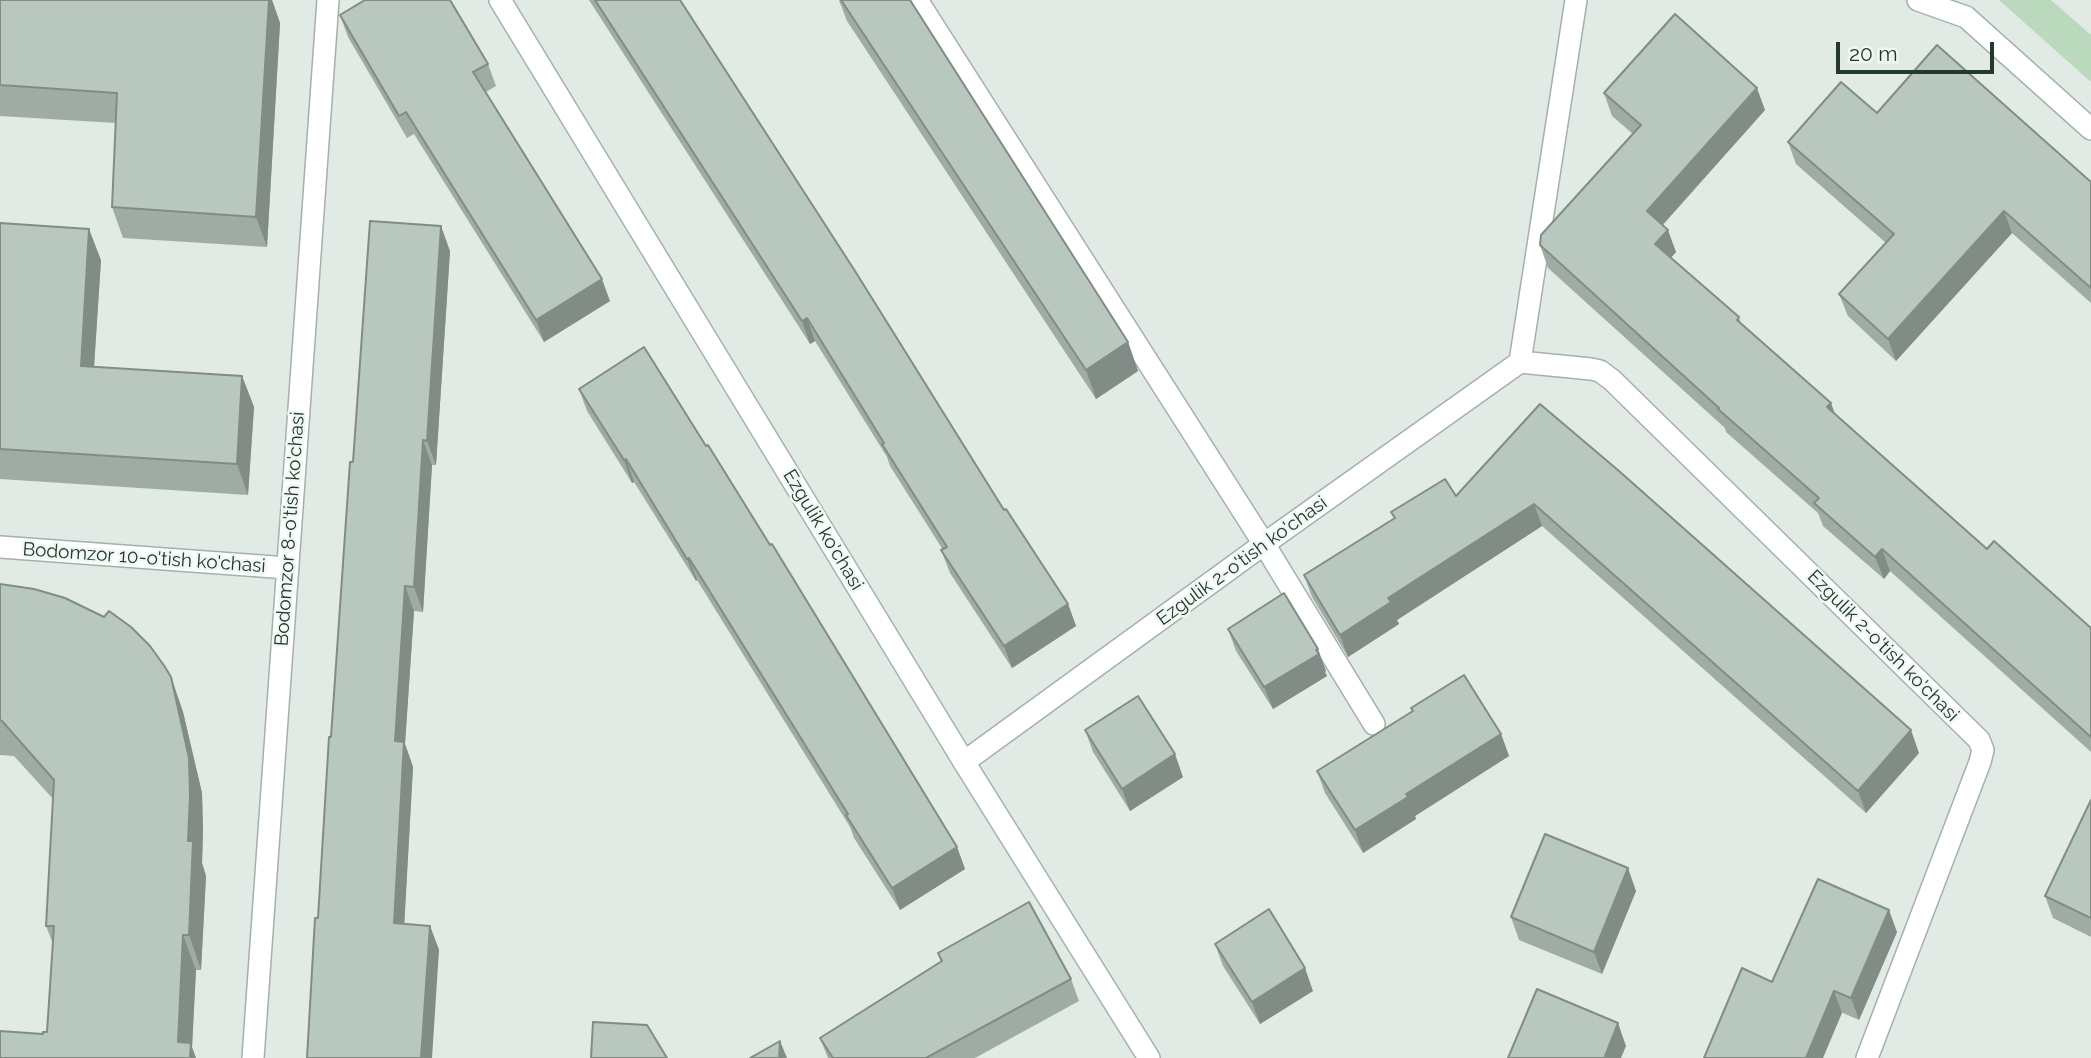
<!DOCTYPE html>
<html>
<head>
<meta charset="utf-8">
<style>
  body { margin:0 }
  #map { position:relative; width:2091px; height:1058px; overflow:hidden; background:#e1eae4; font-family:Raleway,sans-serif }
  canvas { display:block }
  .scale { position:absolute; left:1836px; top:42px; width:158px; height:32px; box-sizing:border-box; border:4px solid #23392e; border-top:0; padding-left:9px; font-size:21px; line-height:24px; white-space:nowrap; color:#23392e; -webkit-text-stroke:5px #f1f7f3; paint-order:stroke }
</style>
</head>
<body>
<div id="map">
<canvas width="2091" height="1058"></canvas>
<div class="scale">20 m</div>
</div>
<script>
const g = document.querySelector('canvas').getContext('2d');
g.lineJoin = 'round';
function fillPath(path, color) { g.fillStyle = color; g.fill(path, 'evenodd'); }
function trace(path, color, width, dash) { g.strokeStyle = color; g.lineWidth = width; g.lineCap = dash ? 'butt' : 'round'; g.setLineDash(dash || []); g.stroke(path); }
function write(font, color, halo, rows, align = 'center') {
  g.font = font + ' Raleway,sans-serif'; g.lineWidth = 5; g.setLineDash([]); g.textBaseline = 'middle'; g.strokeStyle = halo; g.fillStyle = color; for (const [text, x, y, turn = 0] of rows) {
    g.save(); g.translate(x, y); g.rotate((+turn || 0) * Math.PI / 180); g.textAlign = isNaN(turn) ? turn : align; if (halo) g.strokeText(text, 0, 0); g.fillText(text, 0, 0); g.restore();
  }
}
fillPath(new Path2D(`
  M 1999,0 L 2051,0 L 2091,35 L 2091,82 Z`), '#bbdabd');
const street = new Path2D(`
  M 917,0 L 1264,544 L 1374,724
  M 1520,362 L 1591,369 L 1600,371 L 1612,380 L 1979,740 L 1983,750 L 1980,762 L 1867,1058
  M 0,547 L 288,568
  M 964,762 L 1264,544 L 1520,362 L 1576,0
  M 253,1058 L 328,0`);
const secondary = new Path2D(`
  M 500,0 L 964,762 L 1149,1058
  M 1918,0 L 1966,17 L 2091,129`);
trace(street, '#a4b1aa', 24);
trace(secondary, '#a1b5a9', 24);
trace(street, '#fff', 21);
trace(secondary, '#fff', 21);
fillPath(new Path2D(`
  M 0,0 L 272,0 L 280,23 L 267,247 L 123,238 L 112,207 L 116,123 L 0,116 Z
  M 589,0 L 680,0 L 1004,510 L 1068,604 L 1076,626 L 1012,668 L 950,573 L 941,550 L 943,550 L 890,466 L 887,457 L 815,341 L 810,344 Z
  M 839,0 L 910,0 L 1128,342 L 1138,371 L 1096,399 L 847,21 Z
  M 340,15 L 488,64 L 496,86 L 486,92 L 610,301 L 544,342 L 414,134 L 407,138 L 348,37 Z
  M 1604,93 L 1765,110 L 1663,225 L 1676,252 L 1671,258 L 1739,317 L 1741,324 L 1835,414 L 1987,549 L 2091,628 L 2091,752 L 1890,571 L 1884,579 L 1823,526 L 1818,513 L 1726,432 L 1725,428 L 1548,268 L 1540,245 L 1633,134 L 1612,116 Z
  M 1877,113 L 2091,182 L 2091,303 L 2012,233 L 1896,361 L 1848,316 L 1839,294 L 1886,243 L 1796,164 L 1788,142 Z
  M 0,223 L 101,260 L 94,367 L 242,376 L 254,407 L 248,495 L 0,479 Z
  M 450,251 L 436,465 L 432,465 L 423,612 L 414,611 L 405,744 L 413,767 L 404,924 L 430,926 L 439,950 L 318,918 L 331,737 L 353,462 Z
  M 579,389 L 706,446 L 957,847 L 965,869 L 900,910 L 854,838 L 850,827 L 697,580 L 696,581 L 634,482 L 632,483 L 587,411 Z
  M 1540,404 L 1919,753 L 1866,813 L 1542,526 L 1397,620 L 1399,624 L 1348,657 L 1312,597 L 1304,575 L 1394,518 L 1391,512 L 1456,496 Z
  M 0,584 L 171,677 L 183,712 L 202,793 L 203,831 L 202,863 L 206,876 L 201,970 L 196,970 L 192,1047 L 43,1034 L 47,1032 L 53,944 L 46,926 L 53,799 L 14,756 L 0,755 Z
  M 1228,629 L 1326,671 L 1325,672 L 1327,676 L 1273,709 L 1236,651 Z
  M 1411,708 L 1501,734 L 1509,756 L 1415,816 L 1416,819 L 1363,853 L 1325,793 L 1317,771 L 1413,712 Z
  M 1085,730 L 1183,777 L 1130,811 L 1093,752 Z
  M 2091,800 L 2091,937 L 2053,918 L 2045,896 Z
  M 1636,891 L 1602,974 L 1519,940 L 1511,917 Z
  M 1897,932 L 1859,1020 L 1772,982 Z
  M 1215,944 L 1313,991 L 1260,1024 L 1223,966 Z
  M 938,953 L 1071,979 L 1079,1001 L 975,1058 L 828,1058 L 820,1038 L 941,962 Z`), '#9faca4');
fillPath(new Path2D(`
  M 269,0 L 272,0 L 280,23 L 267,247 L 256,217 Z
  M 1757,88 L 1765,110 L 1655,233 L 1647,211 Z
  M 2004,211 L 2012,233 L 1896,361 L 1888,339 Z
  M 441,226 L 450,251 L 436,465 L 427,441 Z
  M 89,229 L 101,260 L 92,397 L 81,366 Z
  M 1668,230 L 1676,252 L 1663,266 L 1655,244 Z
  M 602,279 L 610,301 L 544,342 L 536,320 Z
  M 807,318 L 815,341 L 810,344 L 802,321 Z
  M 1128,342 L 1138,371 L 1096,399 L 1086,370 Z
  M 242,376 L 254,407 L 248,495 L 237,464 Z
  M 1831,403 L 1839,425 L 1827,407 Z
  M 423,440 L 432,465 L 423,612 L 414,587 Z
  M 626,459 L 634,482 L 632,483 L 624,460 Z
  M 1534,504 L 1542,526 L 1397,620 L 1399,624 L 1348,657 L 1340,635 L 1388,598 Z
  M 1882,549 L 1890,571 L 1884,579 L 1875,557 Z
  M 689,558 L 697,580 L 696,581 L 687,559 Z
  M 405,586 L 414,611 L 405,744 L 413,767 L 403,948 L 394,923 L 395,741 Z
  M 1068,604 L 1076,626 L 1012,668 L 1004,646 Z
  M 1318,649 L 1326,671 L 1325,672 L 1327,676 L 1273,709 L 1264,687 Z
  M 171,677 L 183,712 L 202,793 L 203,831 L 202,863 L 206,876 L 201,970 L 189,935 L 188,841 Z
  M 1911,730 L 1919,753 L 1866,813 L 1858,791 Z
  M 1501,734 L 1509,756 L 1415,816 L 1416,819 L 1363,853 L 1355,830 L 1406,794 Z
  M 1175,754 L 1183,777 L 1130,811 L 1122,789 Z
  M 957,847 L 965,869 L 900,910 L 892,888 Z
  M 1628,868 L 1636,891 L 1602,974 L 1594,952 Z
  M 1889,910 L 1897,932 L 1859,1020 L 1851,998 Z
  M 430,926 L 439,950 L 432,1058 L 421,1058 Z
  M 183,935 L 196,970 L 192,1047 L 196,1058 L 184,1058 L 178,1042 Z
  M 1305,968 L 1313,991 L 1260,1024 L 1252,1002 Z
  M 1834,991 L 1842,1013 L 1823,1058 L 1806,1058 Z
  M 1618,1023 L 1626,1046 L 1621,1058 L 1606,1058 L 1605,1056 Z
  M 780,1041 L 787,1058 L 779,1058 Z`), '#828c86');
const building = new Path2D(`
  M 0,0 L 269,0 L 256,217 L 112,207 L 117,93 L 0,85 Z
  M 365,0 L 450,0 L 488,64 L 473,72 L 602,279 L 536,320 L 406,112 L 399,116 L 340,15 Z
  M 595,0 L 680,0 L 855,271 L 1004,510 L 1006,509 L 1068,604 L 1004,646 L 941,550 L 947,547 L 882,444 L 884,443 L 807,318 L 802,321 Z
  M 841,0 L 910,0 L 1128,342 L 1086,370 Z
  M 1675,14 L 1757,88 L 1647,211 L 1668,230 L 1655,244 L 1739,317 L 1737,320 L 1831,403 L 1827,407 L 1987,549 L 1994,541 L 2091,628 L 2091,737 L 1882,549 L 1875,557 L 1814,503 L 1819,498 L 1718,409 L 1719,408 L 1540,245 L 1541,235 L 1641,125 L 1604,93 Z
  M 1937,45 L 2091,182 L 2091,288 L 2004,211 L 1888,339 L 1839,294 L 1894,234 L 1788,142 L 1841,82 L 1877,113 Z
  M 370,221 L 441,226 L 427,441 L 423,440 L 414,587 L 405,586 L 395,741 L 404,742 L 394,923 L 430,926 L 421,1058 L 307,1058 L 315,918 L 318,918 L 329,737 L 331,737 L 350,462 L 353,462 Z
  M 0,223 L 89,229 L 81,366 L 242,376 L 237,464 L 0,449 Z
  M 644,347 L 706,446 L 708,445 L 770,545 L 772,544 L 957,847 L 892,888 L 846,815 L 848,814 L 689,558 L 687,559 L 626,459 L 624,460 L 579,389 Z
  M 1540,404 L 1619,471 L 1911,730 L 1858,791 L 1534,504 L 1388,598 L 1391,602 L 1340,635 L 1304,575 L 1395,518 L 1391,512 L 1445,479 L 1456,496 Z
  M 0,584 L 34,589 L 65,598 L 104,617 L 109,611 L 131,627 L 150,646 L 165,667 L 171,677 L 189,758 L 190,796 L 188,841 L 193,841 L 189,935 L 183,935 L 178,1042 L 191,1043 L 190,1058 L 0,1058 L 0,1031 L 43,1034 L 43,1032 L 47,1032 L 54,926 L 46,926 L 54,780 L 2,721 L 0,720 Z
  M 1284,593 L 1318,649 L 1316,650 L 1319,654 L 1264,687 L 1228,629 Z
  M 1464,675 L 1501,734 L 1406,794 L 1408,797 L 1355,830 L 1317,771 L 1413,711 L 1411,708 Z
  M 1138,696 L 1175,754 L 1122,789 L 1085,730 Z
  M 2091,800 L 2091,918 L 2045,896 Z
  M 1545,834 L 1628,868 L 1594,952 L 1511,917 Z
  M 1818,879 L 1889,910 L 1851,998 L 1834,991 L 1806,1058 L 1704,1058 L 1742,968 L 1772,982 Z
  M 1029,902 L 1071,979 L 926,1058 L 833,1058 L 820,1038 L 942,961 L 938,953 Z
  M 1269,909 L 1305,968 L 1252,1002 L 1215,944 Z
  M 1537,989 L 1618,1023 L 1605,1056 L 1610,1058 L 1508,1058 Z
  M 593,1022 L 647,1025 L 667,1058 L 591,1058 Z
  M 780,1041 L 779,1058 L 750,1058 Z`);
fillPath(building, '#b9c8bf');
trace(building, '#828c86', 2);
write('19px', '#23392e', '#f1f7f3', [
  ["Bodomzor 8-o'tish ko'chasi",290,529,-86],
  ["Ezgulik ko'chasi",823,530,59],
  ["Bodomzor 10-o'tish ko'chasi",144,558,4],
  ["Ezgulik 2-o'tish ko'chasi",1242,561,-36],
  ["Ezgulik 2-o'tish ko'chasi",1883,646,45]
]);
</script>
</body>
</html>
